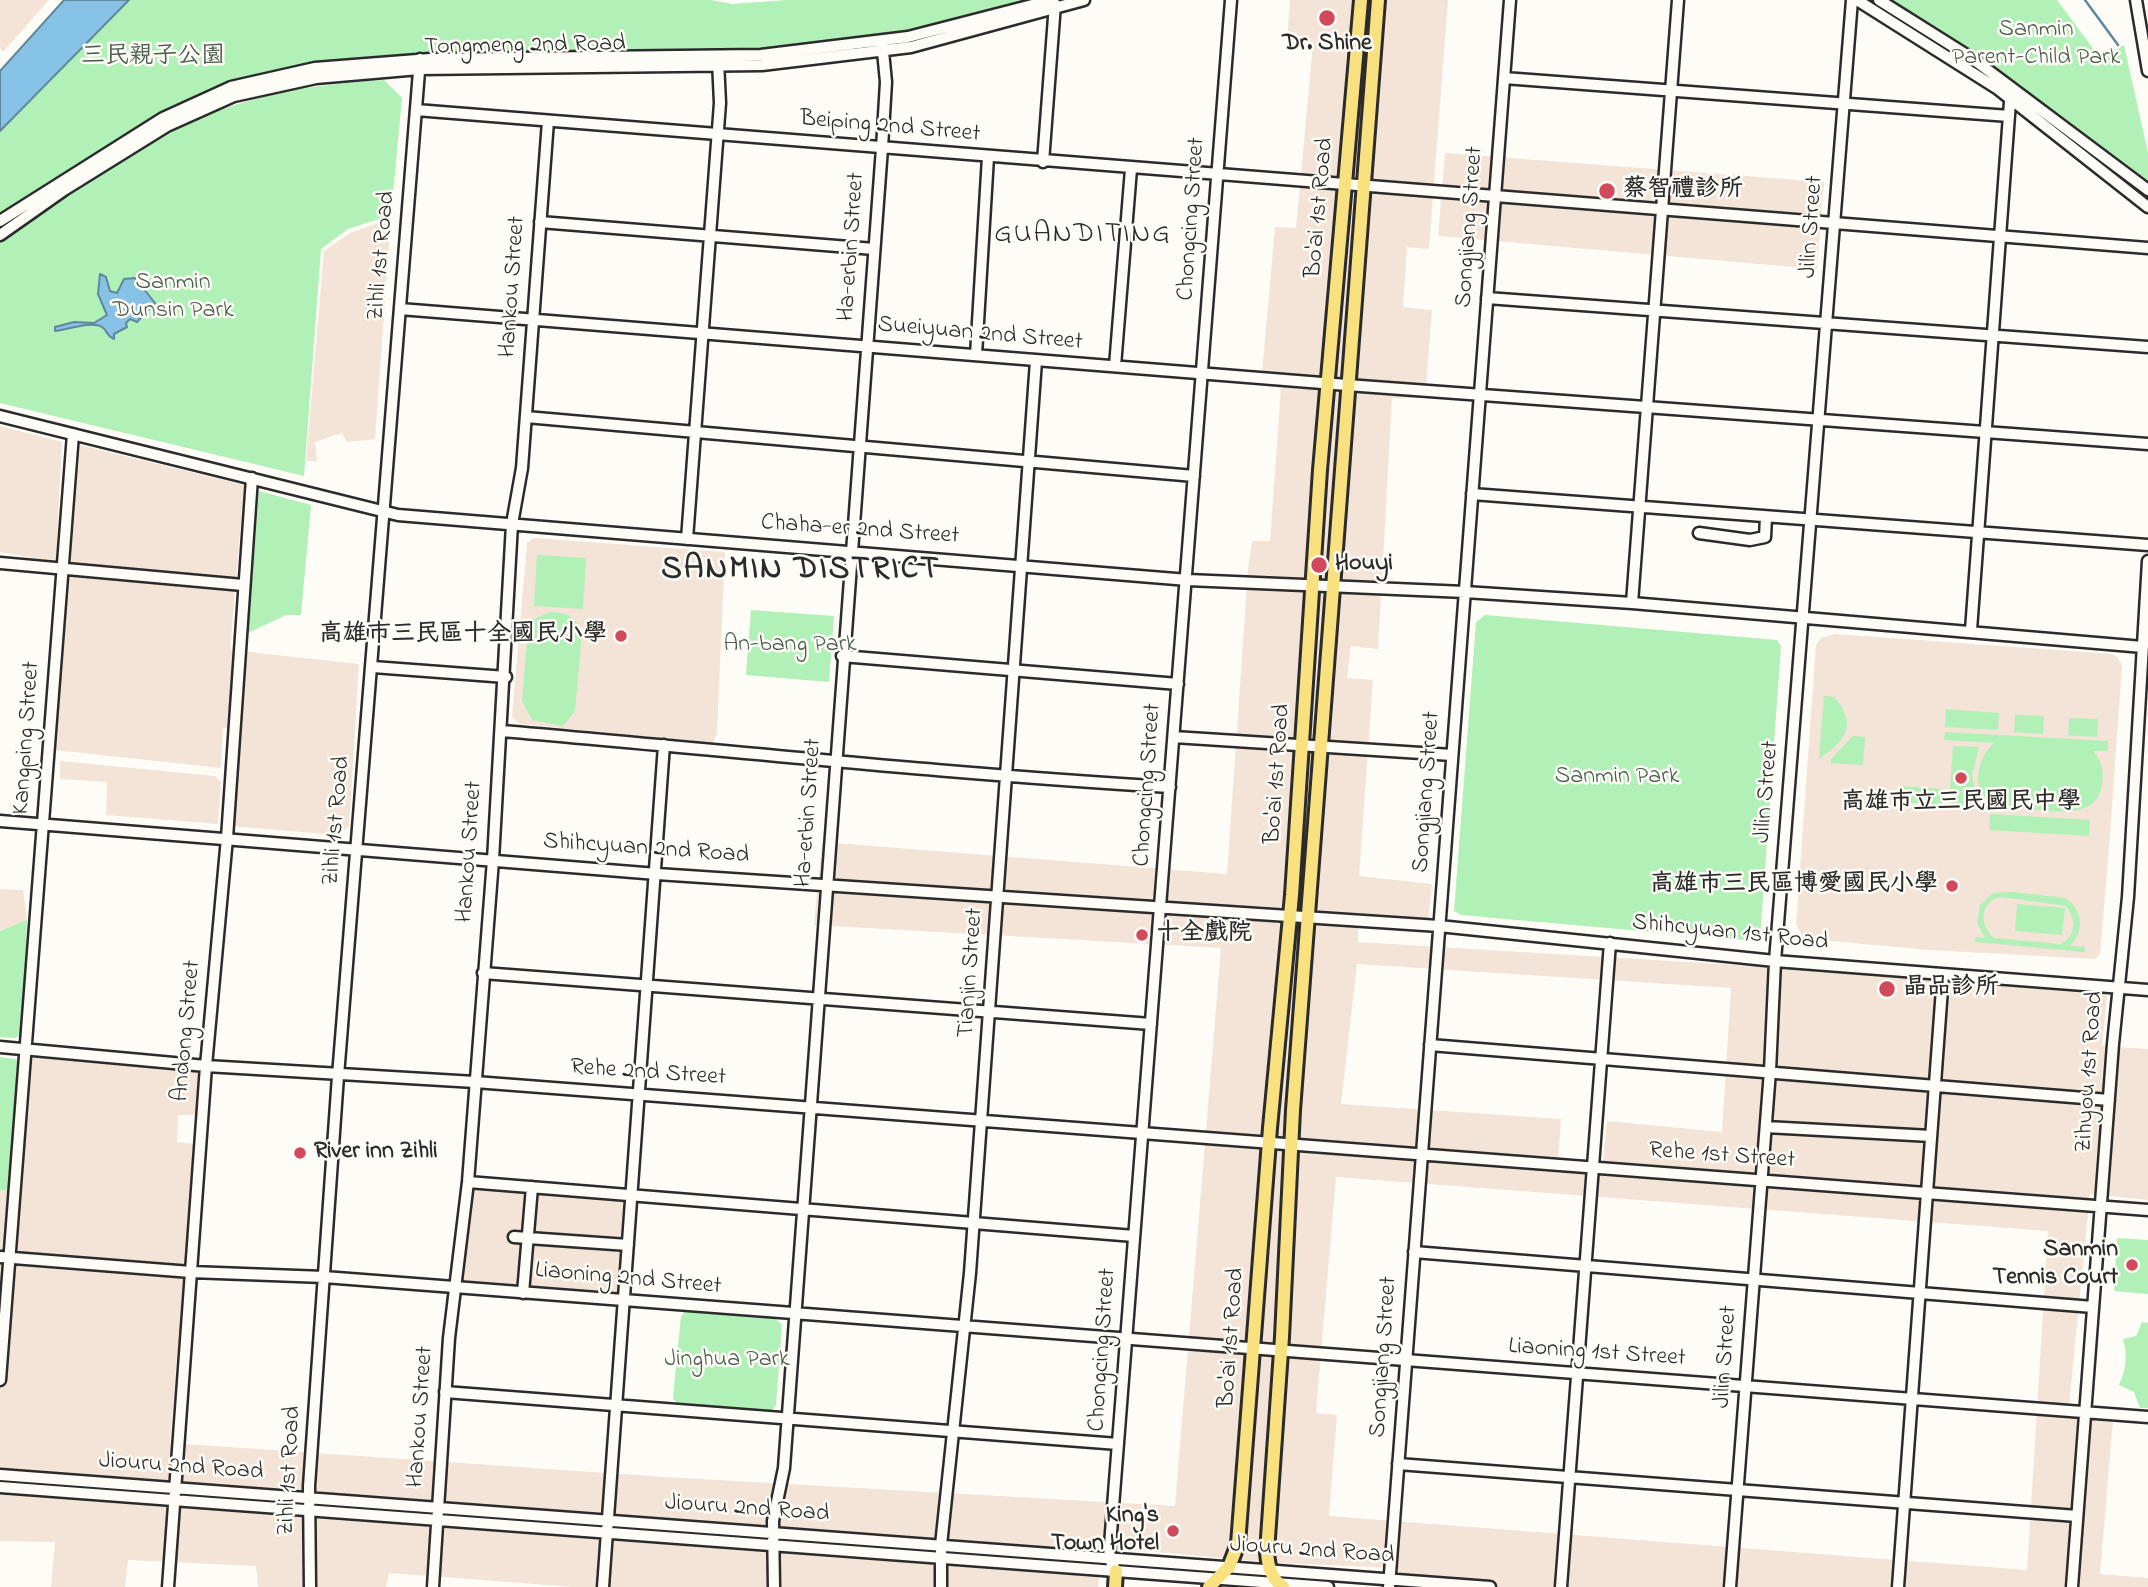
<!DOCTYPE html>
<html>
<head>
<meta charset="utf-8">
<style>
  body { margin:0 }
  canvas { display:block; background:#fdfcf7 }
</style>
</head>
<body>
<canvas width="2148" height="1587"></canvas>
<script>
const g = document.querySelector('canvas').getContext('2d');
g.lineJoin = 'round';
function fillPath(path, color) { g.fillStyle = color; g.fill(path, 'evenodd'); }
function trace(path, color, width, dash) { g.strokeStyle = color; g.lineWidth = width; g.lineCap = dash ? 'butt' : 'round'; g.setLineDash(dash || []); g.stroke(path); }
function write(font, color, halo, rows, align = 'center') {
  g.font = font + ' "Indie Flower","LXGW WenKai TC",sans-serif'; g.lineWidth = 5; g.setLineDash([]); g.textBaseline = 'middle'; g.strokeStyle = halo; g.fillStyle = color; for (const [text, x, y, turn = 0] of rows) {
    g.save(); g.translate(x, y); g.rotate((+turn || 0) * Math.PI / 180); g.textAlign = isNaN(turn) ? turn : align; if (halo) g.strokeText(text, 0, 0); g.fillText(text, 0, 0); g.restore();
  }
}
fillPath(new Path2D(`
  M 0,0 L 49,0 L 3,52 L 0,48 Z
  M 1290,0 L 1448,0 L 1429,249 L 1407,247 L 1403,307 L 1432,310 L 1425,398 L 1392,398 L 1378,649 L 1351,646 L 1347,678 L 1373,680 L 1359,876 L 1432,884 L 1428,922 L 1358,918 L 1358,942 L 1850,972 L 2107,995 L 2102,1046 L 2148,1049 L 2148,1200 L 2090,1194 L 2068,1416 L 2113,1420 L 2100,1574 L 2148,1578 L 2148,1587 L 1397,1587 L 1398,1568 L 1277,1563 L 1102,1547 L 1098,1587 L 574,1587 L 389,1573 L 386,1587 L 258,1587 L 256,1566 L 128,1560 L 125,1587 L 51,1587 L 55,1542 L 0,1541 L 0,1190 L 9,1191 L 23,1054 L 200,1070 L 197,1115 L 178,1115 L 177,1142 L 194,1144 L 170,1443 L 665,1477 L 1175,1506 L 1221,948 L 814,925 L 822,842 L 1227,874 L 1248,569 L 1252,541 L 1270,541 L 1281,388 L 1261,384 L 1275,227 L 1296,228 L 1313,44 L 1287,42 ZM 1357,964 L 1731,988 L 1722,1132 L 1607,1121 L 1603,1162 L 1558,1160 L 1561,1119 L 1341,1104 ZM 1336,1177 L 2048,1231 L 2027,1570 L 1329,1516 L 1337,1415 L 1316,1413 Z
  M 1445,153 L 1824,182 L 1817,269 L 1438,236 Z
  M 391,218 L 375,439 L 347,442 L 342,433 L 315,442 L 317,461 L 306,461 L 324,251 L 350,233 Z
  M 0,426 L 62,442 L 56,562 L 0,552 Z
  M 80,445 L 244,485 L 230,650 L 359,664 L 349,827 L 337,835 L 230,826 L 236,729 L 223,728 L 221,768 L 55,750 Z
  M 534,538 L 725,552 L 717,733 L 713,743 L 520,724 L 512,717 L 527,543 Z
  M 1835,634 L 2113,654 L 2118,658 L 2122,666 L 2109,848 L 2100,954 L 2095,959 L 1929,950 L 1809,939 L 1801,934 L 1796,924 L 1816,645 L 1821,638 Z
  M 60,761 L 215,776 L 221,782 L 218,824 L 106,815 L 107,782 L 60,779 Z
  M 0,889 L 23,890 L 27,920 L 0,931 Z
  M 469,1187 L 624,1201 L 617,1295 L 462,1282 Z`), '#f3e4d7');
fillPath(new Path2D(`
  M 128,0 L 711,0 L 732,4 L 788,0 L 1048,0 L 928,32 L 718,56 L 420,59 L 302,71 L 231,87 L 0,221 L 0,131 Z
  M 1889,0 L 2057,0 L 2101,59 L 2124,45 L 2148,153 L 2148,184 Z
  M 384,80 L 402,98 L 391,215 L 348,229 L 321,249 L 304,476 L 0,403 L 0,240 C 54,205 119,155 177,128 C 244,96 311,84 384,80 Z
  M 259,491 L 311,505 L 301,615 L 286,615 L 248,633 Z
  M 537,555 L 586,558 L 583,609 L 534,606 Z
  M 751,610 L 834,616 L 829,682 L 746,675 Z
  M 550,612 C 565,612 577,617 582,632 L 575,711 L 563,726 L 532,720 L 522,701 L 528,629 L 532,620 Z
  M 1485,615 L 1777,640 L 1781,646 L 1760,938 L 1754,941 L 1461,915 L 1454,911 L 1476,622 Z
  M 1824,696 L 1834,697 C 1858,725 1846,740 1819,759 Z
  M 1946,709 L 1999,713 L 1998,730 L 1945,727 Z
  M 2015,715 L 2044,716 L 2043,734 L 2014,732 Z
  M 2069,718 L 2098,719 L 2097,737 L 2068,735 Z
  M 1945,732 L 2108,741 L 2108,751 L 2093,751 C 2102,761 2104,771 2102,785 C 2096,820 2055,811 2029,809 C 2017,808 2003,809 1992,803 C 1969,788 1978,757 1994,743 L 1944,740 Z
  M 1853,736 L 1865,737 L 1863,765 L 1831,763 L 1831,759 Z
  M 1953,746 L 1979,747 L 1972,775 L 1978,806 L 1949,805 Z
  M 1898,786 L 1943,789 L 1942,805 L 1896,802 Z
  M 1990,814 L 2090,820 L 2089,836 L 1989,830 Z
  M 2012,892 L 2065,898 C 2083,909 2085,931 2070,946 L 2085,947 L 2085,952 L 1975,942 L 1976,937 L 1985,938 L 1977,923 L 1980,905 L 1993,893 ZM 2001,897 L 2066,906 C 2076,919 2077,935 2061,944 L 1994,938 C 1979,926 1979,901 2001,897 Z
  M 2017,904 L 2065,908 L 2062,935 L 2015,931 Z
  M 27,920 L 23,1034 L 15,1038 L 0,1037 L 0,931 Z
  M 0,1057 L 22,1060 L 9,1191 L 0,1190 Z
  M 2117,1238 L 2148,1240 L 2148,1294 L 2114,1291 Z
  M 687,1310 L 774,1317 L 782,1325 L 776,1405 L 771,1412 L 678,1405 L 673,1398 L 681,1316 Z
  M 2142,1322 L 2148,1323 L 2148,1408 L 2140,1408 L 2134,1392 L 2119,1385 C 2126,1370 2128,1355 2123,1339 L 2136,1336 Z`), '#b1f0b7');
const water = new Path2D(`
  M 64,0 L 129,0 L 0,131 L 0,71 Z
  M 100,274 L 106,277 L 110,291 L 117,293 L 124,279 L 135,278 L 155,303 L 137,322 L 130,319 L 126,323 L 127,327 L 114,334 L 114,339 C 106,336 108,331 102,327 C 91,320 64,331 55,331 L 55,327 L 74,322 L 94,323 L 107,315 L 98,294 Z`);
fillPath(water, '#86c2e6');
trace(water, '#62869b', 2);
trace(new Path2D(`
  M 2085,0 L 2118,45`), '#62869b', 2.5);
const minor = new Path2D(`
  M 1857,0 L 1998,89 L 2148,207
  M 1879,0 L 1973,59 L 2148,190
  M 2136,0 L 2148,71
  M 1504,78 L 2009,116
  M 416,110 L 2148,248
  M 1043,162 L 1055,4
  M 0,221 L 163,118 L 231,87 L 315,68 L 430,59 L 761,55 L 908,37 L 1052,0
  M 540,222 L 874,249
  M 0,235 L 64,190 L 167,126 L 234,96 L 316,78 L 419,69 L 762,65 L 911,47 L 1084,0
  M 1487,298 L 2148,347
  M 400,309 L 1347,385 L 2148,444
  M 976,355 L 988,157
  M 1115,366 L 1131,169
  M 0,416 L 398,515 L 1188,580 L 1465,592 L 1632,603 L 2143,647
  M 526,417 L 1194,476
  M 1472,494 L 2148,545
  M 1699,533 L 1750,540 L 1765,537 L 1766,517
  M 687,539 L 720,103 L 718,61
  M 0,563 L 243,585
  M 1632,603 L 1678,0
  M 1971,630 L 2011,88
  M 842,656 L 1178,684
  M 373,667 L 506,677
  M 502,731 C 724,750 947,774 1170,787
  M 1174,737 L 1452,755
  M 0,821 L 657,874 L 1439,926 L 1775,961 L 2148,990
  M 483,973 L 1151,1024
  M 1430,1045 L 2109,1100
  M 0,1047 L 206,1066 L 475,1082 L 2148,1210
  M 1766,1127 L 1931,1136
  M 468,1182 L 1134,1236
  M 514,1237 L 628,1245
  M 1414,1252 L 2093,1307
  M 0,1257 L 191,1272 L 324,1277 L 2148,1417
  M 523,1293 L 532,1187
  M 0,1380 L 73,434
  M 445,1392 L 1118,1444
  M 1398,1464 L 2077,1516
  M 0,1475 L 1490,1587
  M 0,1487 L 1328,1587
  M 1116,1571 L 1109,1558 L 1114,1494 L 1231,0
  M 168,1587 L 206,1066 L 227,838 L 252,478
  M 310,1587 L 309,1486 L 338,1076 L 420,59
  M 433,1587 L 449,1338 L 468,1182 L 493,860 L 512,524 L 522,468 L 548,121
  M 603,1587 L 664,745
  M 774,1587 L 773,1521 L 784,1468 L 882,148 L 886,82 L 882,41
  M 941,1587 L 941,1545 L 970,1273 L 1036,361
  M 1389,1587 L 1510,0
  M 1561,1587 L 1610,943
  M 1730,1587 L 1770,1071 L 1775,961 L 1852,0
  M 1898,1587 L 1943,975
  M 2072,1587 L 2113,1044 L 2128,897 L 2148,561`);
const major = new Path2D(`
  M 1115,1587 L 1116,1571
  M 1209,1587 L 1229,1567 L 1238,1544 L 1270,1128 L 1292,895 L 1320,470 L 1361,0
  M 1283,1587 C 1271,1579 1268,1566 1267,1552 L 1282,1337 L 1293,1110 L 1378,0`);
trace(minor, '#2b2b2b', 15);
trace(major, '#2b2b2b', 18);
trace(minor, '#fdfcf7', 10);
trace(major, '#fae180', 12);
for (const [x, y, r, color] of [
  [1327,18,9,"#d1495b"],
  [1607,191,9,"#d1495b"],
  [1319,565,9,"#d1495b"],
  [621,636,7,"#d1495b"],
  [1961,778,7,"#d1495b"],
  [1952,886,7,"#d1495b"],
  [1142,935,7,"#d1495b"],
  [1887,989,9,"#d1495b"],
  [300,1153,7,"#d1495b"],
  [2132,1265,7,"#d1495b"],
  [1173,1531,7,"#d1495b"]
]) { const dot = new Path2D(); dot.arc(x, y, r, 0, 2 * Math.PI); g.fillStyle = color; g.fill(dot); trace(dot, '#fdfcf7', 2.5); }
write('24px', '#4c5c4e', '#fdfcf7', [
  ["Sanmin",2036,31],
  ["Parent-Child Park",2036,59],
  ["三民親子公園",153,58],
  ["Sanmin",173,284],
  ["Dunsin Park",173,312],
  ["An-bang Park",790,646],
  ["Sanmin Park",1617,778],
  ["Jinghua Park",727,1361]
]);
write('bold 24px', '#2b2b2b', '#fdfcf7', [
  ["Dr. Shine",1327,45,"center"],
  ["蔡智禮診所",1623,191],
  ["Houyi",1335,565],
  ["高雄市三民區十全國民小學",607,636,"right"],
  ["高雄市立三民國民中學",1961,804,"center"],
  ["高雄市三民區博愛國民小學",1938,886,"right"],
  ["十全戲院",1156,935],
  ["晶品診所",1903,989],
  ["River inn Zihli",314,1153],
  ["Sanmin",2118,1251,"right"],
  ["Tennis Court",2118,1279,"right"],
  ["King's",1159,1517,"right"],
  ["Town Hotel",1159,1545,"right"]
], 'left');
write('24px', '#2b2b2b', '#fdfcf7', [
  ["Tongmeng 2nd Road",525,47,-1],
  ["Beiping 2nd Street",890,128,5],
  ["Bo'ai 1st Road",1321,208,-85],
  ["Chongcing Street",1193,219,-86],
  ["Songjiang Street",1471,227,-86],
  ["Jilin Street",1813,227,-86],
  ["Ha-erbin Street",853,247,-86],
  ["Zihli 1st Road",383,256,-85],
  ["Hankou Street",514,287,-86],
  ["Sueiyuan 2nd Street",980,335,5],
  ["Chaha-er 2nd Street",860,531,4],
  ["Kangping Street",28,738,-86],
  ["Bo'ai 1st Road",1279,774,-86],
  ["Chongcing Street",1149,785,-86],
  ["Songjiang Street",1428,792,-86],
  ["Jilin Street",1768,792,-85],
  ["Ha-erbin Street",810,813,-86],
  ["Zihli 1st Road",338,821,-85],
  ["Shihcyuan 2nd Road",646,850,4],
  ["Hankou Street",471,852,-86],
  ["Shihcyuan 1st Road",1730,934,6],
  ["Tianjin Street",972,973,-86],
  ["Andong Street",188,1031,-85],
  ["Zihyou 1st Road",2091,1072,-86],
  ["Rehe 2nd Street",648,1074,4],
  ["Rehe 1st Street",1722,1157,4],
  ["Liaoning 2nd Street",628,1280,5],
  ["Bo'ai 1st Road",1233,1338,-86],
  ["Chongcing Street",1104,1350,-86],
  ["Liaoning 1st Street",1597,1354,4],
  ["Songjiang Street",1385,1357,-86],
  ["Jilin Street",1727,1357,-86],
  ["Hankou Street",422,1417,-86],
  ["Jiouru 2nd Road",181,1468,4],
  ["Zihli 1st Road",291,1471,-87],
  ["Jiouru 2nd Road",747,1510,4],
  ["Jiouru 2nd Road",1312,1552,4]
]);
g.letterSpacing = '2px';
write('28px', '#2b2b2b', '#fdfcf7', [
  ["GUANDITING",1083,236]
]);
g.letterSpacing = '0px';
g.letterSpacing = '2px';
write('bold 32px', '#2b2b2b', '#fdfcf7', [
  ["SANMIN DISTRICT",801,572]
]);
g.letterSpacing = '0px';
</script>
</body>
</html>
